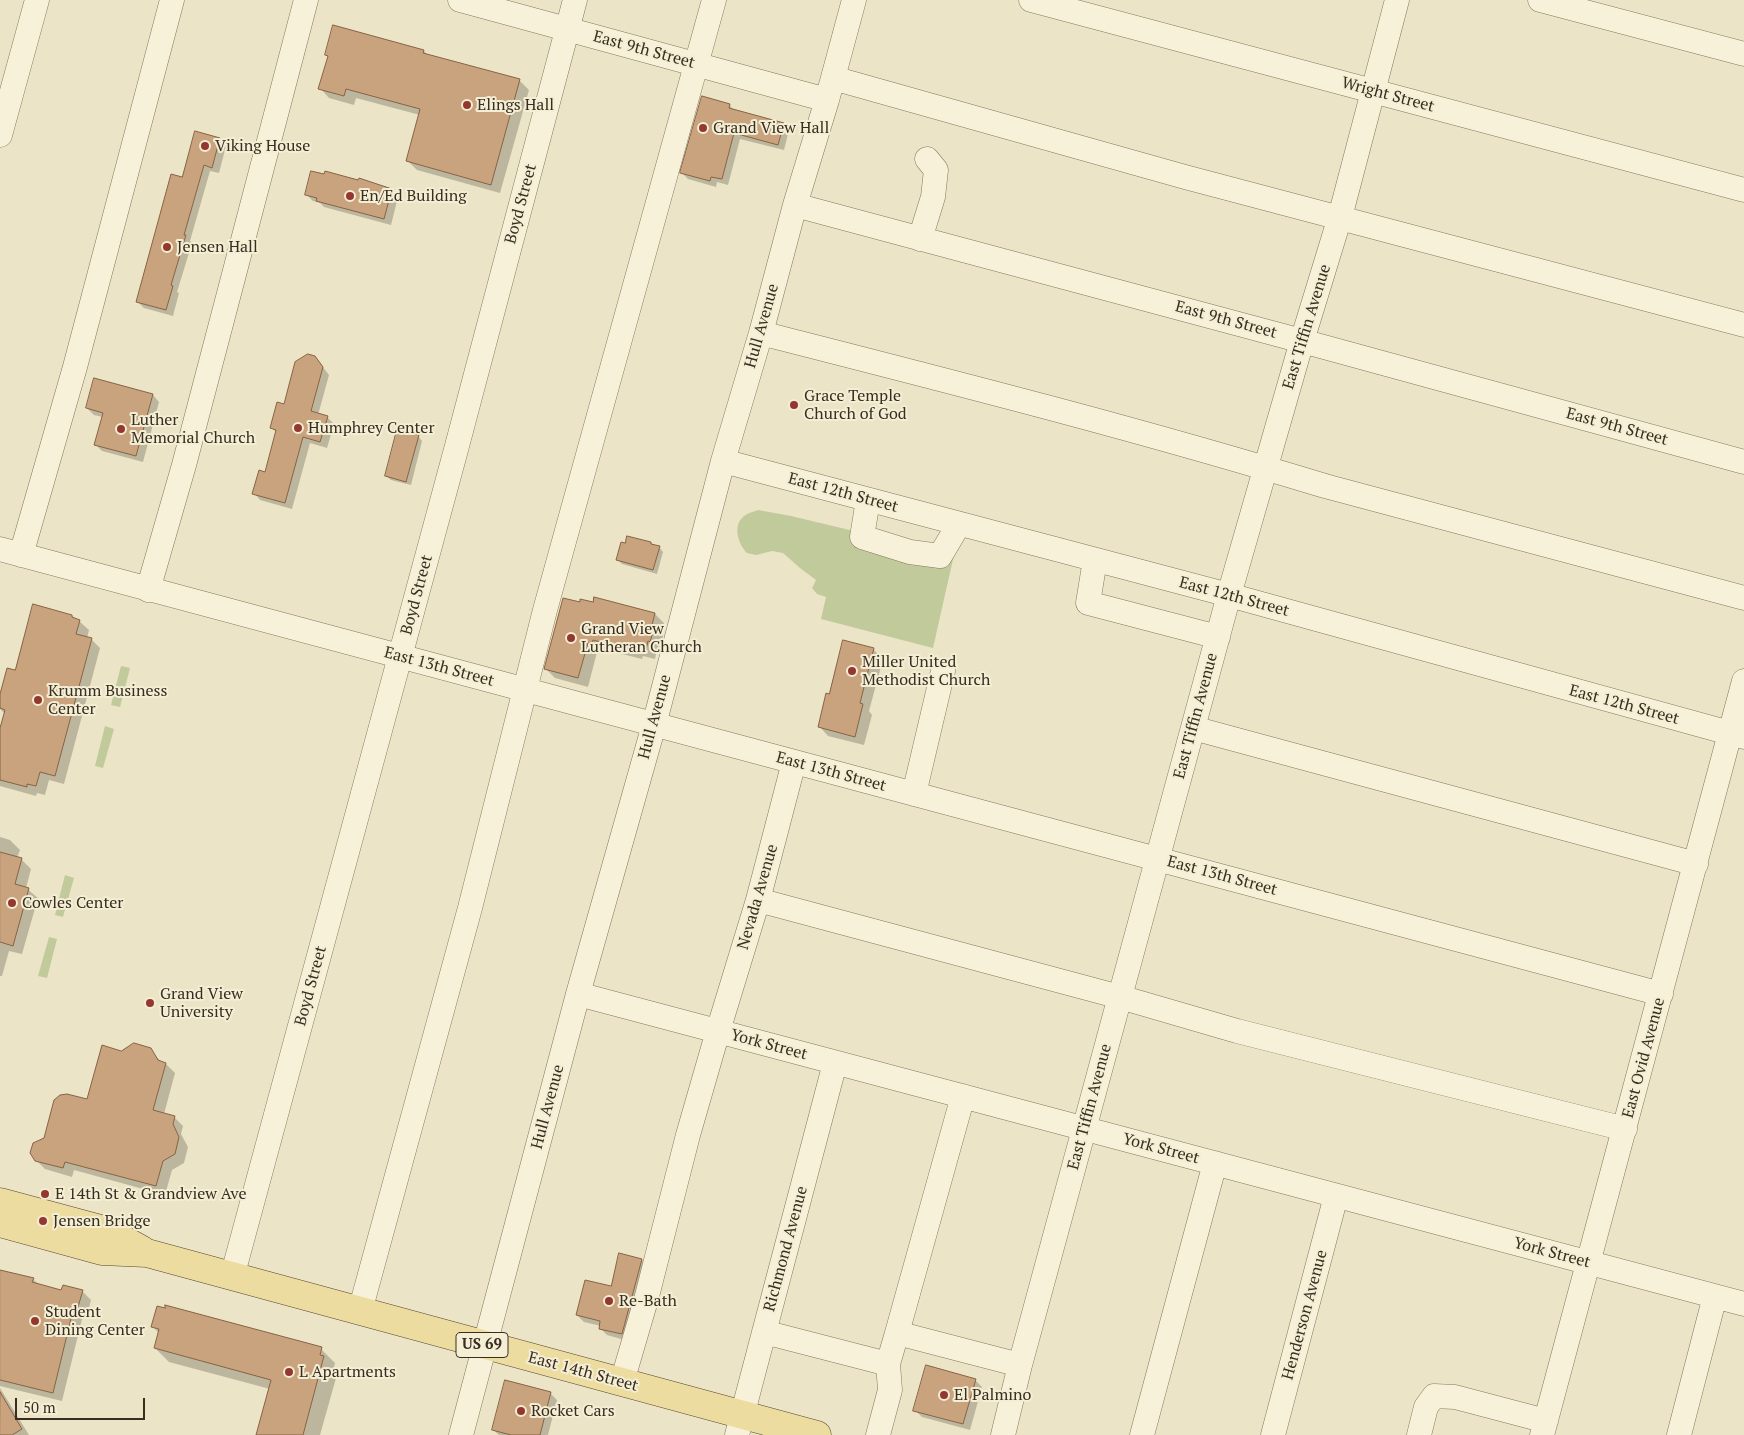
<!DOCTYPE html>
<html>
<head>
<meta charset="utf-8">
<style>
  body { margin:0 }
  #map { position:relative; width:1744px; height:1435px; overflow:hidden; background:#ece4c6; font-family:"PT Serif",serif }
  canvas { display:block }
  .scale { position:absolute; left:15px; top:1398px; width:130px; height:22px; box-sizing:border-box; border:2px solid #382d20; border-top:0; padding-left:6px; font-size:15px; line-height:18px; white-space:nowrap; color:#382d20; -webkit-text-stroke:4px #f4eed5; paint-order:stroke }
</style>
</head>
<body>
<div id="map">
<canvas width="1744" height="1435"></canvas>
<div class="scale">50 m</div>
</div>
<script>
const g = document.querySelector('canvas').getContext('2d');
g.lineJoin = 'round';
function fillPath(path, color) { g.fillStyle = color; g.fill(path, 'evenodd'); }
function trace(path, color, width, dash) { g.strokeStyle = color; g.lineWidth = width; g.lineCap = dash ? 'butt' : 'round'; g.setLineDash(dash || []); g.stroke(path); }
function write(font, color, halo, rows, align = 'center') {
  g.font = font + ' "PT Serif",serif'; g.lineWidth = 4; g.setLineDash([]); g.textBaseline = 'middle'; g.strokeStyle = halo; g.fillStyle = color; for (const [text, x, y, turn = 0] of rows) {
    g.save(); g.translate(x, y); g.rotate((+turn || 0) * Math.PI / 180); g.textAlign = isNaN(turn) ? turn : align; if (halo) g.strokeText(text, 0, 0); g.fillText(text, 0, 0); g.restore();
  }
}
fillPath(new Path2D(`
  M 758,510 L 791,516 L 954,555 L 933,648 L 821,619 L 826,597 L 817,594 L 812,588 L 816,580 L 800,568 L 783,553 L 772,551 L 756,555 L 747,553 C 739,545 732,527 743,517 C 747,513 753,512 758,510 Z
  M 121,666 L 130,668 L 120,707 L 111,705 Z
  M 105,726 L 114,729 L 103,768 L 95,766 Z
  M 65,875 L 74,878 L 63,917 L 55,915 Z
  M 49,937 L 57,939 L 47,978 L 38,976 Z`), '#c1ca9a');
fillPath(new Path2D(`
  M 424,51 L 428,55 L 519,80 L 529,90 L 500,193 L 417,170 L 408,161 L 420,115 L 356,98 L 354,105 L 329,98 L 320,88 L 329,57 L 326,55 Z
  M 729,105 L 735,111 L 783,124 L 789,130 L 784,150 L 740,139 L 728,185 L 717,182 L 716,187 L 688,179 L 682,173 Z
  M 196,132 L 220,139 L 226,146 L 219,173 L 210,171 L 190,241 L 192,243 L 177,292 L 179,293 L 173,316 L 144,308 L 138,302 L 183,179 Z
  M 325,175 L 391,190 L 398,197 L 391,225 L 324,207 L 320,203 L 313,201 L 306,194 Z
  M 315,357 L 329,375 L 318,415 L 327,417 L 334,424 L 327,448 L 310,443 L 292,509 L 260,500 L 254,493 L 266,473 L 277,433 L 271,427 Z
  M 153,395 L 159,402 L 143,462 L 102,451 L 95,444 L 103,417 L 94,415 L 87,408 Z
  M 418,436 L 422,441 L 411,485 L 391,480 L 386,476 Z
  M 651,543 L 659,547 L 663,552 L 657,574 L 622,564 L 618,560 Z
  M 581,604 L 655,614 L 664,623 L 661,634 L 663,636 L 660,650 L 657,650 L 655,659 L 643,656 L 642,659 L 602,649 L 601,653 L 597,652 L 588,687 L 555,678 L 546,669 Z
  M 72,616 L 79,621 L 89,630 L 87,638 L 91,639 L 100,648 L 64,784 L 49,780 L 45,795 L 37,793 L 36,796 L 0,786 L 0,733 L 5,714 L 0,709 L 0,698 L 16,672 Z
  M 873,649 L 883,659 L 869,711 L 872,715 L 864,745 L 828,736 L 819,726 L 830,695 Z
  M 0,837 L 10,840 L 20,850 L 17,858 L 21,859 L 31,869 L 26,888 L 38,898 L 22,954 L 9,951 L 2,976 L 0,976 Z
  M 150,1049 L 162,1063 L 166,1064 L 175,1073 L 164,1114 L 174,1117 L 183,1126 L 181,1134 L 188,1147 L 184,1163 L 172,1170 L 165,1195 L 74,1170 L 72,1177 L 45,1169 L 36,1160 L 46,1138 L 88,1101 L 122,1052 Z
  M 642,1260 L 649,1267 L 628,1341 L 607,1335 L 600,1328 L 601,1326 L 584,1322 L 577,1315 L 611,1288 Z
  M 0,1270 L 33,1279 L 40,1286 L 62,1291 L 82,1291 L 91,1300 L 87,1316 L 83,1315 L 62,1401 L 0,1386 Z
  M 152,1326 L 321,1349 L 335,1363 L 334,1367 L 338,1371 L 320,1435 L 258,1435 L 270,1389 L 169,1362 L 155,1348 L 159,1333 Z
  M 975,1380 L 982,1387 L 970,1430 L 922,1417 L 915,1410 Z
  M 0,1388 L 29,1435 L 0,1435 Z
  M 550,1393 L 557,1400 L 548,1435 L 499,1435 L 493,1430 Z`), '#0003');
const building = new Path2D(`
  M 333,25 L 424,50 L 423,53 L 520,79 L 491,185 L 406,161 L 420,109 L 346,89 L 344,96 L 318,89 L 328,56 L 325,55 Z
  M 702,96 L 730,104 L 729,108 L 784,123 L 778,145 L 734,133 L 722,179 L 711,177 L 710,181 L 680,173 Z
  M 195,131 L 220,138 L 212,168 L 204,165 L 184,235 L 186,235 L 171,285 L 173,286 L 166,310 L 136,302 L 171,174 L 182,177 Z
  M 311,171 L 324,174 L 325,171 L 358,180 L 359,178 L 392,189 L 384,219 L 316,201 L 317,198 L 305,195 Z
  M 308,354 L 315,356 L 323,367 L 311,411 L 328,416 L 320,442 L 303,437 L 285,503 L 252,494 L 259,470 L 265,472 L 276,430 L 270,428 L 277,402 L 284,404 L 295,362 Z
  M 94,378 L 153,394 L 136,456 L 94,445 L 103,413 L 86,408 Z
  M 397,430 L 419,435 L 406,482 L 385,476 Z
  M 627,536 L 651,542 L 651,544 L 660,546 L 653,570 L 616,560 L 621,542 L 625,543 Z
  M 594,597 L 655,613 L 652,625 L 655,625 L 650,642 L 648,641 L 646,650 L 634,647 L 633,651 L 593,640 L 592,644 L 588,643 L 578,678 L 544,669 L 563,598 L 580,602 L 580,599 L 593,602 Z
  M 33,604 L 72,615 L 72,617 L 80,620 L 76,634 L 92,638 L 55,776 L 40,772 L 36,786 L 27,784 L 27,787 L 0,780 L 0,728 L 5,710 L 0,708 L 0,694 L 7,668 L 15,670 Z
  M 843,640 L 874,648 L 860,703 L 863,704 L 855,737 L 818,727 L 826,693 L 829,694 Z
  M 0,852 L 22,858 L 15,884 L 29,888 L 13,946 L 0,942 Z
  M 134,1043 L 151,1048 L 158,1060 L 166,1063 L 153,1110 L 175,1116 L 173,1124 L 179,1137 L 175,1154 L 163,1161 L 156,1186 L 65,1162 L 63,1168 L 35,1161 L 30,1153 L 33,1143 L 44,1138 L 54,1100 L 60,1095 L 67,1094 L 87,1099 L 102,1045 L 121,1051 Z
  M 619,1253 L 642,1259 L 622,1334 L 599,1329 L 600,1321 L 576,1315 L 585,1280 L 611,1286 Z
  M 0,1270 L 34,1278 L 32,1282 L 61,1290 L 63,1285 L 83,1290 L 78,1307 L 74,1306 L 53,1393 L 0,1380 Z
  M 165,1305 L 322,1347 L 320,1355 L 324,1356 L 303,1435 L 256,1435 L 271,1380 L 154,1348 L 159,1329 L 151,1327 L 157,1306 L 165,1308 Z
  M 926,1365 L 976,1379 L 963,1424 L 913,1411 Z
  M 505,1380 L 551,1392 L 540,1435 L 511,1435 L 492,1430 Z
  M 0,1392 L 22,1429 L 12,1435 L 0,1435 Z`);
fillPath(building, '#c9a37e');
trace(building, '#856343', 1);
const minor = new Path2D(`
  M 460,0 L 827,100
  M 1031,0 L 1744,190
  M 1540,0 L 1744,54
  M 833,78 L 1185,177 L 1744,325
  M 0,135 L 37,0
  M 795,205 L 1302,341 L 1744,462
  M 920,239 L 933,197 L 936,170 L 927,159
  M 761,333 C 949,381 1138,429 1325,486 L 1744,598
  M 723,461 L 1229,595 L 1744,737
  M 868,500 L 862,537 L 910,552 L 940,556 L 959,524
  M 0,549 L 1661,994
  M 21,555 L 75,367 L 172,0
  M 1095,560 L 1088,603 L 1218,637
  M 148,590 L 184,465 L 306,0
  M 1193,728 L 1696,864
  M 914,794 L 943,671
  M 758,900 L 1120,997 L 1237,1031 L 1625,1129
  M 578,994 L 1744,1304
  M 232,1277 L 457,446 L 575,0
  M 360,1311 L 470,908 L 545,610 L 714,0
  M 764,1332 L 888,1364
  M 897,1333 L 963,1096
  M 622,1382 L 646,1300 L 688,1135 L 718,1031 L 758,900 L 794,762
  M 461,1435 L 578,994 L 654,725 L 723,461 L 761,333 L 795,205 L 827,100 L 854,0
  M 737,1435 L 835,1063
  M 878,1435 L 890,1390 L 888,1364 L 897,1333 L 1020,1365
  M 1003,1435 L 1020,1365 L 1229,595 L 1302,341 L 1340,217 L 1397,0
  M 1142,1435 L 1215,1163
  M 1273,1435 L 1336,1196
  M 1419,1435 L 1426,1407 L 1434,1396 L 1455,1397 L 1546,1421
  M 1542,1435 L 1744,681
  M 1679,1435 L 1715,1296`);
const major = new Path2D(`
  M 0,1202 L 108,1231 L 142,1250
  M 0,1223 L 102,1251 L 147,1253 L 817,1435`);
trace(minor, '#87775d', 25);
trace(major, '#554530', 29);
trace(minor, '#f7f1d9', 24);
trace(major, '#eddca0', 28);
for (const [x, y, r, color] of [
  [467,105,5,"#93372f"],
  [703,128,5,"#93372f"],
  [205,146,5,"#93372f"],
  [350,196,5,"#93372f"],
  [167,247,5,"#93372f"],
  [794,405,5,"#93372f"],
  [298,428,5,"#93372f"],
  [121,429,5,"#93372f"],
  [571,638,5,"#93372f"],
  [852,671,5,"#93372f"],
  [38,700,5,"#93372f"],
  [12,903,5,"#93372f"],
  [150,1003,5,"#93372f"],
  [45,1194,5,"#93372f"],
  [43,1221,5,"#93372f"],
  [609,1301,5,"#93372f"],
  [35,1321,5,"#93372f"],
  [289,1372,5,"#93372f"],
  [944,1395,5,"#93372f"],
  [521,1411,5,"#93372f"]
]) { const dot = new Path2D(); dot.arc(x, y, r, 0, 2 * Math.PI); g.fillStyle = color; g.fill(dot); trace(dot, '#f4eed5', 2); }
for (const [x, y, w] of [
  [482,1345,52]
]) { const box = new Path2D(); box.roundRect(x - w / 2, y - 12.5, w, 25, 4); g.fillStyle = '#f4eed5'; g.fill(box); trace(box, '#382d20', 1); }
write('bold 15px', '#382d20', null, [
  ["US 69",482,1345]
]);
write('16px', '#382d20', '#f4eed5', [
  ["East 9th Street",644,50,15],
  ["Wright Street",1388,95,15],
  ["Boyd Street",521,204,-75],
  ["East 9th Street",1226,320,15],
  ["Hull Avenue",762,326,-74],
  ["East Tiffin Avenue",1307,327,-73],
  ["East 9th Street",1617,427,15],
  ["East 12th Street",843,493,15],
  ["Boyd Street",417,595,-75],
  ["East 12th Street",1234,597,15],
  ["East 13th Street",439,667,15],
  ["East 12th Street",1624,705,15],
  ["East Tiffin Avenue",1196,716,-75],
  ["Hull Avenue",655,717,-75],
  ["East 13th Street",831,772,15],
  ["East 13th Street",1222,876,15],
  ["Nevada Avenue",758,897,-74],
  ["Boyd Street",311,986,-75],
  ["York Street",769,1045,15],
  ["East Ovid Avenue",1644,1058,-75],
  ["Hull Avenue",548,1107,-75],
  ["East Tiffin Avenue",1090,1107,-75],
  ["York Street",1161,1149,15],
  ["Richmond Avenue",786,1249,-75],
  ["York Street",1552,1253,15],
  ["Henderson Avenue",1305,1315,-75],
  ["East 14th Street",583,1372,15]
]);
write('16px', '#382d20', '#f4eed5', [
  ["Elings Hall",477,105],
  ["Grand View Hall",713,128],
  ["Viking House",215,146],
  ["En/Ed Building",360,196],
  ["Jensen Hall",177,247],
  ["Grace Temple",804,396],
  ["Church of God",804,414],
  ["Luther",131,420],
  ["Memorial Church",131,438],
  ["Humphrey Center",308,428],
  ["Grand View",581,629],
  ["Lutheran Church",581,647],
  ["Miller United",862,662],
  ["Methodist Church",862,680],
  ["Krumm Business",48,691],
  ["Center",48,709],
  ["Cowles Center",22,903],
  ["Grand View",160,994],
  ["University",160,1012],
  ["E 14th St & Grandview Ave",55,1194],
  ["Jensen Bridge",53,1221],
  ["Re-Bath",619,1301],
  ["Student",45,1312],
  ["Dining Center",45,1330],
  ["L Apartments",299,1372],
  ["El Palmino",954,1395],
  ["Rocket Cars",531,1411]
], 'left');
</script>
</body>
</html>
